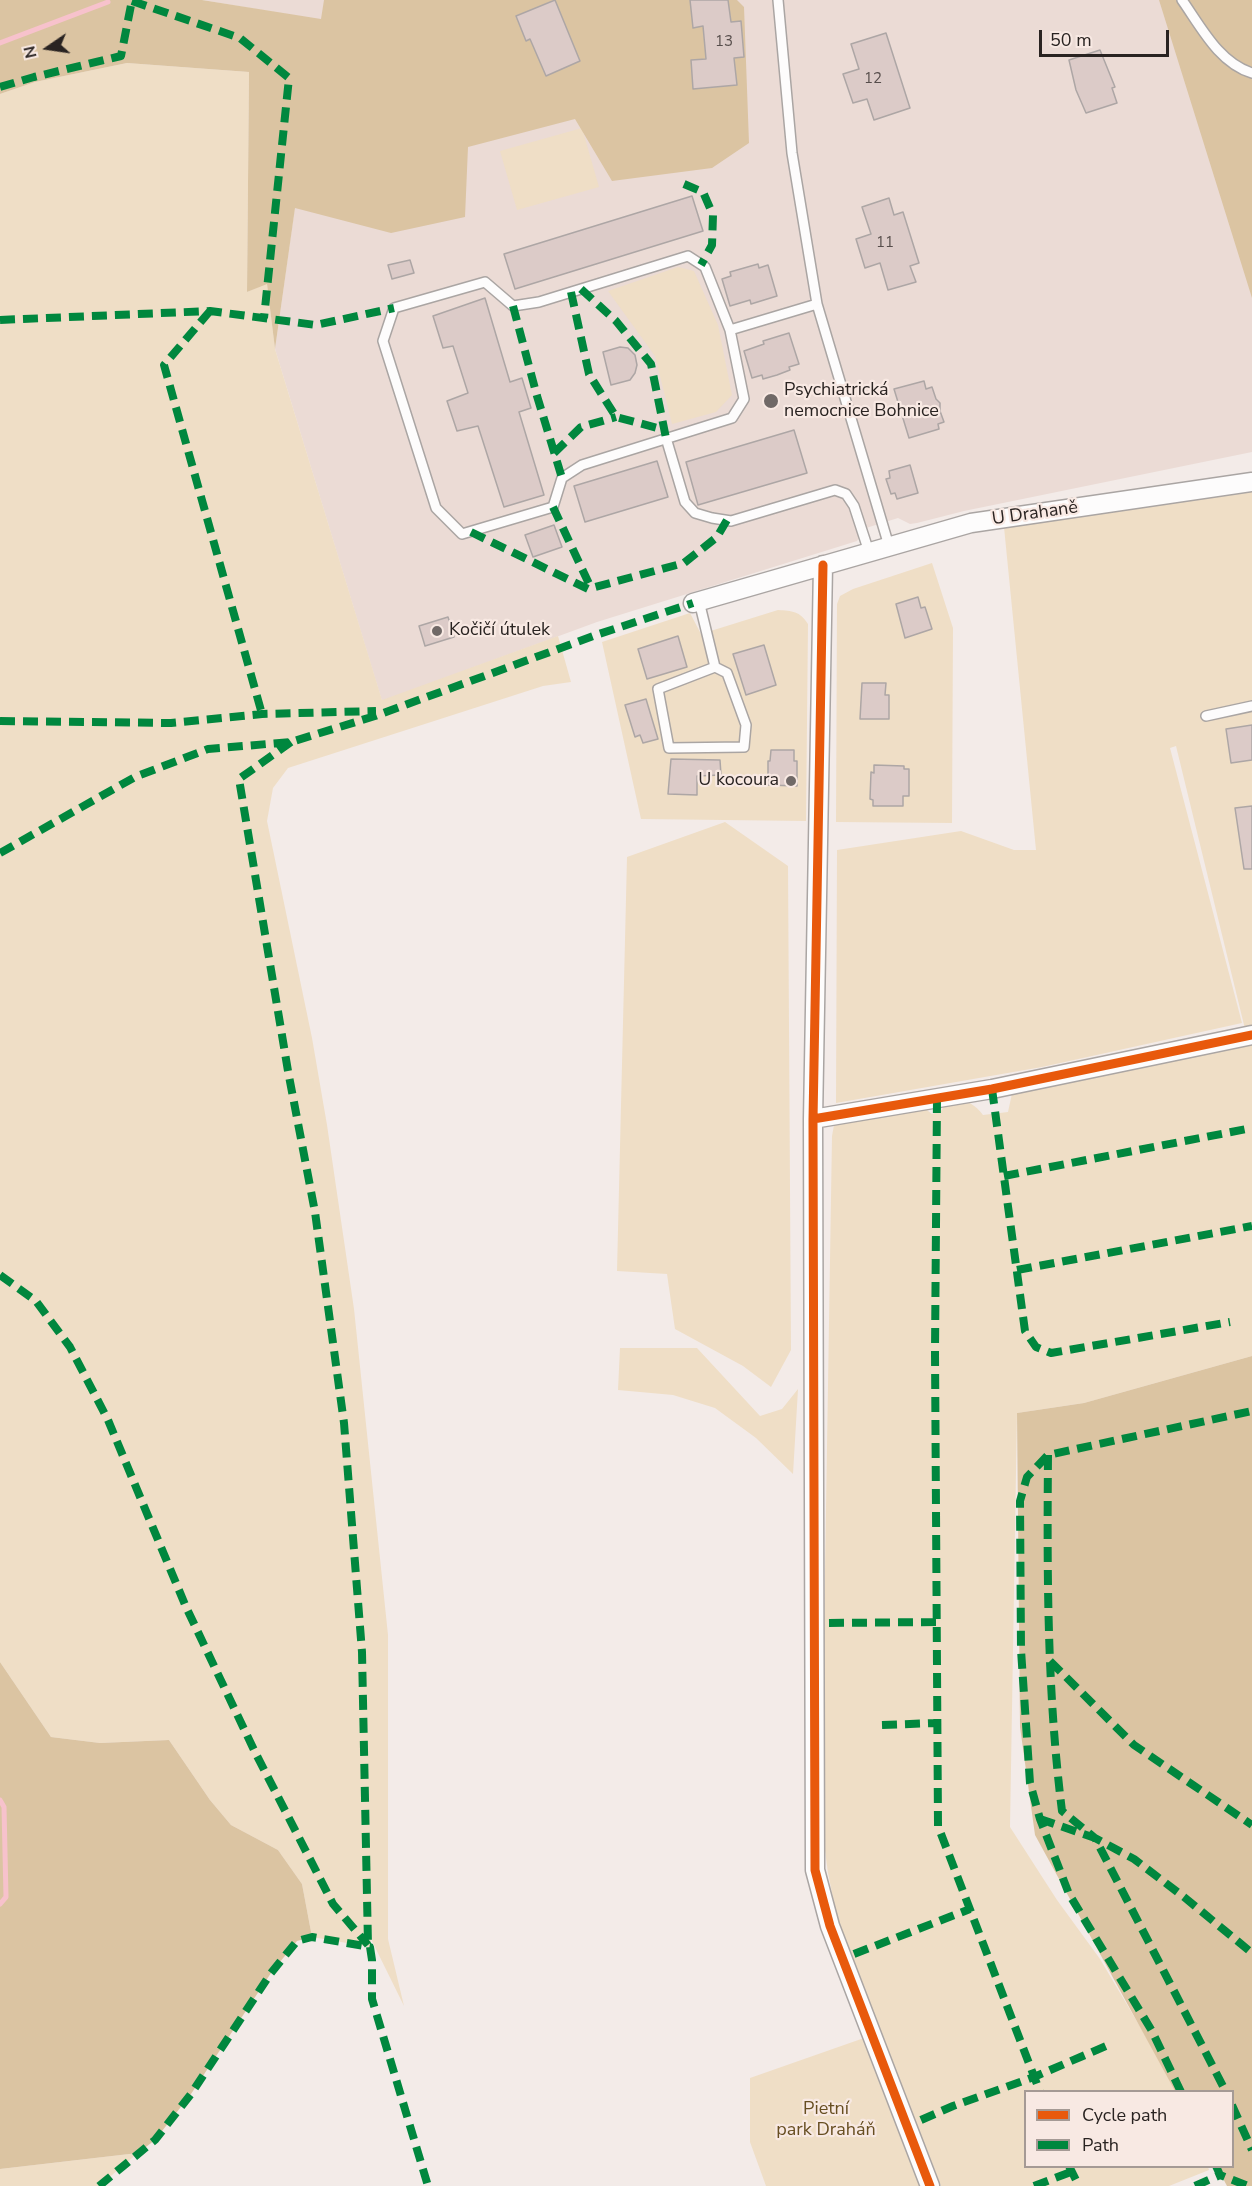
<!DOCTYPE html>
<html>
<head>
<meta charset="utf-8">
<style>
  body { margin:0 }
  #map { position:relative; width:1252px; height:2186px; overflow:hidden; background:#f3ebe8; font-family:"Nunito Sans",sans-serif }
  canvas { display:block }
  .legend { position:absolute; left:1024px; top:2090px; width:210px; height:78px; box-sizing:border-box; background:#f8e9e3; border:2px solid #a59a95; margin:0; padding:8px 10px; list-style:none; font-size:18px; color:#292321 }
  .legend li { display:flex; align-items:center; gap:12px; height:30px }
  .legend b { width:30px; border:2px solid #a59a95 }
  .north { position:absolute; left:18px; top:18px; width:60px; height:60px; -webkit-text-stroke:4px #f8e9e3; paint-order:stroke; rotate:257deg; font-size:16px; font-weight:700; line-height:24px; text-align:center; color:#292321 }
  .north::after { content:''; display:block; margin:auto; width:21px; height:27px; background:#292321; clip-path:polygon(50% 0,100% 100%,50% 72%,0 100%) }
  .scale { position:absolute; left:1039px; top:30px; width:130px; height:27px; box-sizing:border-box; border:3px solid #292321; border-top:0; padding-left:8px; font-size:18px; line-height:21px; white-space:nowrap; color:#292321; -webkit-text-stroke:4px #f8e9e3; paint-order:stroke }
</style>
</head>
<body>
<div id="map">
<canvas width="1252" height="2186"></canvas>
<ul class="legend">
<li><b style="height:8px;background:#e8590c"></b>Cycle path</li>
<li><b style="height:8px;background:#00873e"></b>Path</li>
</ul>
<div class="north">N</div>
<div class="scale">50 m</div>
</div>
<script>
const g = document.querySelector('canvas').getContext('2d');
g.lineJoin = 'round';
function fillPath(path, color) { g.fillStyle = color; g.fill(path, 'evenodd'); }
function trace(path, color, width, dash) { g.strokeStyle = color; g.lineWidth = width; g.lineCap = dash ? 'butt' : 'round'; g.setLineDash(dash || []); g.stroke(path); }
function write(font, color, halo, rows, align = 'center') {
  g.font = font + ' "Nunito Sans",sans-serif'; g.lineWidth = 4.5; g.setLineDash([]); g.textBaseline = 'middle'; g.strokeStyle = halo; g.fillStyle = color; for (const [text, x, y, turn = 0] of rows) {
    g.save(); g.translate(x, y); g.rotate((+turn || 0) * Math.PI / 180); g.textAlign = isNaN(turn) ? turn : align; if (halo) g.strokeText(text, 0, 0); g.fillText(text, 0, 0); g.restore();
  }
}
fillPath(new Path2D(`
  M 202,0 L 1252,0 L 1252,452 L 964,511 L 917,523 L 910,524 L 898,518 L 866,528 L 857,541 L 597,622 L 382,701 L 275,349 L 321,20 Z`), '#ebdbd5');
fillPath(new Path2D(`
  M 127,63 L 249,72 L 247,292 L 267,283 L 275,349 L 382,700 L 558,636 L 571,682 L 543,686 L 288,768 L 273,788 L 267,821 L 312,1038 L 327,1125 L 354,1309 L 388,1635 L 388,1939 L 404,2006 L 371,1939 L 370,1947 L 312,1937 L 302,1884 L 278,1850 L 231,1825 L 210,1800 L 169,1740 L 100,1743 L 51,1737 L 0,1662 L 0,94 L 35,82 Z
  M 582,128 L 599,187 L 517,210 L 500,151 Z
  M 678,267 L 694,271 L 718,325 L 732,395 L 716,412 L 672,424 L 655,356 L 608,291 Z
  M 1252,489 L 1252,1027 L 1245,1029 L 1176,746 L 1170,748 L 1242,1023 L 1042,1067 L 836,1103 L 837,850 L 961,831 L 1014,850 L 1036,850 L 1004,527 Z
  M 932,563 L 953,628 L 952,823 L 836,822 L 837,604 L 840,596 L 853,589 Z
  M 778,610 C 792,611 800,611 808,624 L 806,821 L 641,819 L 602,642 L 690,613 L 701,634 Z
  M 725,822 L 788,866 L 791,1350 L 771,1387 L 743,1366 L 675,1329 L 667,1274 L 617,1271 L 627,857 Z
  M 1252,1040 L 1252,1356 L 1084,1403 L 1017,1413 L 1010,1827 L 1057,1900 L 1100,1959 L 1168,2074 L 1176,2091 L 1026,2092 L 1026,2166 L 1208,2167 L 1209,2170 L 1169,2186 L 941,2186 L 839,1927 L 828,1873 L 821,1821 L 832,1136 L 834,1125 L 923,1107 L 932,1114 L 941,1111 L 947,1102 C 964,1099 972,1101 983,1115 L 1008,1112 L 1013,1089 Z
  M 620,1348 L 697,1348 L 760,1416 L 782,1409 L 798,1389 L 793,1474 L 756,1438 L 715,1408 L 673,1395 L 618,1390 Z
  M 864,2038 L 922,2186 L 766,2186 L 750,2142 L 750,2078 Z
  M 138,2153 L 99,2186 L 0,2186 L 0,2169 Z`), '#efdec6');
fillPath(new Path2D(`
  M 0,0 L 202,0 L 321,19 L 324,0 L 554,0 L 516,17 L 526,40 L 539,35 L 546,75 L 580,61 L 555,0 L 691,0 L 694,27 L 703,26 L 706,59 L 691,60 L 693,89 L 737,85 L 734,58 L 741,21 L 731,22 L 728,0 L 737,0 L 744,7 L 749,143 L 712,168 L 612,181 L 575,119 L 468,147 L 465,217 L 391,233 L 295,208 L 275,349 L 267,284 L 247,292 L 249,72 L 127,63 L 35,82 L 0,94 Z
  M 1159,0 L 1252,0 L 1252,298 Z
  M 1252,1356 L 1252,2186 L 1227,2186 L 1217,2167 L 1232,2166 L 1232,2092 L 1175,2091 L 1035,1835 L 1020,1727 L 1017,1413 L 1084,1403 Z
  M 0,1662 L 51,1737 L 100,1743 L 169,1740 L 210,1800 L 231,1825 L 278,1850 L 302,1884 L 312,1937 L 297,1941 L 271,1973 L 191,2094 L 155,2140 L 138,2153 L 0,2169 Z`), '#dbc4a2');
trace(new Path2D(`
  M 0,43 L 108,2
  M 0,1800 L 4,1807 L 6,1897 L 0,1904`), '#f7c2cc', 5);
const building = new Path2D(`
  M 555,0 L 580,61 L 546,76 L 530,39 L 526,41 L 516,16 Z
  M 690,0 L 728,0 L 731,22 L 741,21 L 744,57 L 734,58 L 737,85 L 693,89 L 691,60 L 706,59 L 703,26 L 693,28 Z
  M 886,33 L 910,108 L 874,120 L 867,99 L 853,103 L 843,74 L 859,69 L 851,44 Z
  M 1100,50 L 1115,87 L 1112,88 L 1117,103 L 1086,113 L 1076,90 L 1069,60 Z
  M 692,196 L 703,231 L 515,289 L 504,254 Z
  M 889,198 L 894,215 L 903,212 L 919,263 L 910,266 L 916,282 L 888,290 L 880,263 L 865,268 L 856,239 L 871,234 L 862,207 Z
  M 410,260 L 414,273 L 392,279 L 388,265 Z
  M 758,264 L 759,268 L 768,265 L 777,296 L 751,304 L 750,300 L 730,306 L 722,279 L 731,276 L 730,272 Z
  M 485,298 L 510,382 L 522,378 L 531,408 L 519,412 L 544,495 L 504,507 L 478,426 L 457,431 L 447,401 L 468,393 L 453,346 L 443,348 L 433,316 Z
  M 789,333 L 799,364 L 789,367 L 790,370 L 777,375 L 763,379 L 762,375 L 752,378 L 744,351 L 764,344 L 763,341 Z
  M 620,347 L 628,348 L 635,355 L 637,365 L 635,373 L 630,380 L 611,385 L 603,352 Z
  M 924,381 L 926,389 L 932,387 L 936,399 L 940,403 L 940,411 L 944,422 L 938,424 L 939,429 L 909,438 L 894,389 Z
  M 794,430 L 807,473 L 698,505 L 686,462 Z
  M 657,461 L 668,497 L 585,522 L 574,486 Z
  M 910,465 L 918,493 L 897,499 L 895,493 L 891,494 L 886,479 L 890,478 L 889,471 Z
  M 554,525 L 562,547 L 533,557 L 525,535 Z
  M 918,597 L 921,608 L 925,607 L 932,629 L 905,638 L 896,604 Z
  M 448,617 L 454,637 L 425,646 L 419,626 Z
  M 678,636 L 687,667 L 647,679 L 638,649 Z
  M 764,645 L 776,685 L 746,695 L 733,654 Z
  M 862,683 L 886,683 L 885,695 L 889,695 L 889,719 L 860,719 Z
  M 646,699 L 658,739 L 643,743 L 640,735 L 635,737 L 625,705 Z
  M 1252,725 L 1252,760 L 1231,763 L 1226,729 Z
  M 771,750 L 794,750 L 794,761 L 797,761 L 797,786 L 768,785 L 768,761 L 770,761 Z
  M 671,759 L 720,760 L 721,775 L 697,776 L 697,795 L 668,794 Z
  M 874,765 L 904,766 L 904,769 L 909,769 L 909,796 L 903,796 L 903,806 L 873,806 L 873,800 L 870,799 L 871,772 L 874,773 Z
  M 1252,806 L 1252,869 L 1244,869 L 1235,808 Z`);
fillPath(building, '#dccbc8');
trace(building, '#ada6a5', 1.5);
const lane = new Path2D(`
  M 778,0 L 792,153 L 817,304 L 889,546
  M 1182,0 C 1201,27 1219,63 1252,73
  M 688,256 L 705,267 L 730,330 L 744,399 L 732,418 L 582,465 L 562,478 L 553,507 L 462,534 L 436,508 L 383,341 L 394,308 L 485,282 L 513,306 L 539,302 Z
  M 730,330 L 817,304
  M 666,438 L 685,502 L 695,513 L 712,518 L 731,521 L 835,490 L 846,494 L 854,506 L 869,552
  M 699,601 L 715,667 L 658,689 L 669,748 L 744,747 L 746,725 L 727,673 L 715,667
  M 1206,716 L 1252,706`);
const street = new Path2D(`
  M 823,565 L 813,1119 L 815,1870 L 830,1926 L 930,2186
  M 693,603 L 971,523 L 1252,482
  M 813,1119 L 992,1089 L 1252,1035`);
trace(lane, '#aaa5a3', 12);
trace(street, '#aaa5a3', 21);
trace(lane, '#fdfcfc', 9);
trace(street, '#fdfcfc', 18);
trace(new Path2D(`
  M 132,1 L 240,38 L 289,78 L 264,318
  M 0,87 L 34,77 L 121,56 L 132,0
  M 684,184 L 703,192 L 713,215 L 712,245 L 701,265
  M 581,289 L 616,321 L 651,364 L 666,438
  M 571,292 L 589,374 L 616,417 L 665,430
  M 513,306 L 537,396 L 562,478
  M 210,311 L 164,365 L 262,714
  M 0,320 L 210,311 L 316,325 L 394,308
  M 554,453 L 581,427 L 616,417
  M 553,507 L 591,588
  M 471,532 L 588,589 L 684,563 L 717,537 L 727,520
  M 0,721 L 171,723 L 262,714 L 376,711
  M 291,742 L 239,779 L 288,1071 L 315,1212 L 344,1423 L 362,1652 L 368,1945
  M 0,853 L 135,777 L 208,749 L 291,742 L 375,716 L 599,634 L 693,603
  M 992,1089 L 1025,1331 L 1036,1347 L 1051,1353 L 1230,1322
  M 937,1098 L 935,1352 L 938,1826 L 1040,2092
  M 1004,1176 L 1252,1128
  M 1017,1270 L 1252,1226
  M 0,1275 L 36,1301 L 70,1347 L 108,1420 L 186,1607 L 255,1752 L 333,1904 L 368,1945
  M 1048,1455 C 1047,1574 1047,1692 1062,1811 L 1095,1838 L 1134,1859 L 1184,1897 L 1252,1953
  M 829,1623 L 936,1622
  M 1050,1661 L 1134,1745 L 1252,1825
  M 882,1725 L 937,1723
  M 1040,1819 L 1095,1838 L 1226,2092
  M 854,1954 L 970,1909
  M 1181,2092 L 1152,2031 L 1069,1894 L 1040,1819 L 1030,1783 L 1021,1650 L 1020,1501 L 1027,1477 L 1048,1455 L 1252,1411
  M 1232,2105 L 1252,2150
  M 921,2120 L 953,2106 L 1034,2077 L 1106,2046
  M 1069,2166 L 1079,2186
  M 1216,2166 L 1220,2175 L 1248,2186
  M 99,2186 L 155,2140 L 191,2094 L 271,1973 L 297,1941 L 312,1937 L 370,1947 L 372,1960 L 372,1999 L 428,2186
  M 1034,2186 L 1071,2172
  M 1195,2186 L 1220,2175`), '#00873e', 8, [15, 8]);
trace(new Path2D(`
  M 823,565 L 813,1119 L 815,1870 L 830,1926 L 930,2186
  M 813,1119 L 992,1089 L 1252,1035`), '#e8590c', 9);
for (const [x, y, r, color] of [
  [771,401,8,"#706967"],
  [437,631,6,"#706967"],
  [791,781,6,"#706967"]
]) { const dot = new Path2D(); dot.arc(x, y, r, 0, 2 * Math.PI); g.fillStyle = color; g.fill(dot); trace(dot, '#f8e9e3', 2); }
write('15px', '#564d4b', null, [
  ["13",724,42],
  ["12",873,79],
  ["11",885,243]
]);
write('18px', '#292321', '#f8e9e3', [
  ["Psychiatrická",784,391],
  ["nemocnice Bohnice",784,412],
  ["Kočičí útulek",449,631],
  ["U kocoura",779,781,"right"]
], 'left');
write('18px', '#292321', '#f8e9e3', [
  ["U Drahaně",1035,514,-8]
]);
write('18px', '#674e21', '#f8e9e3', [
  ["Pietní",826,2110],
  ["park Draháň",826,2131]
]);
</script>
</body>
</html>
